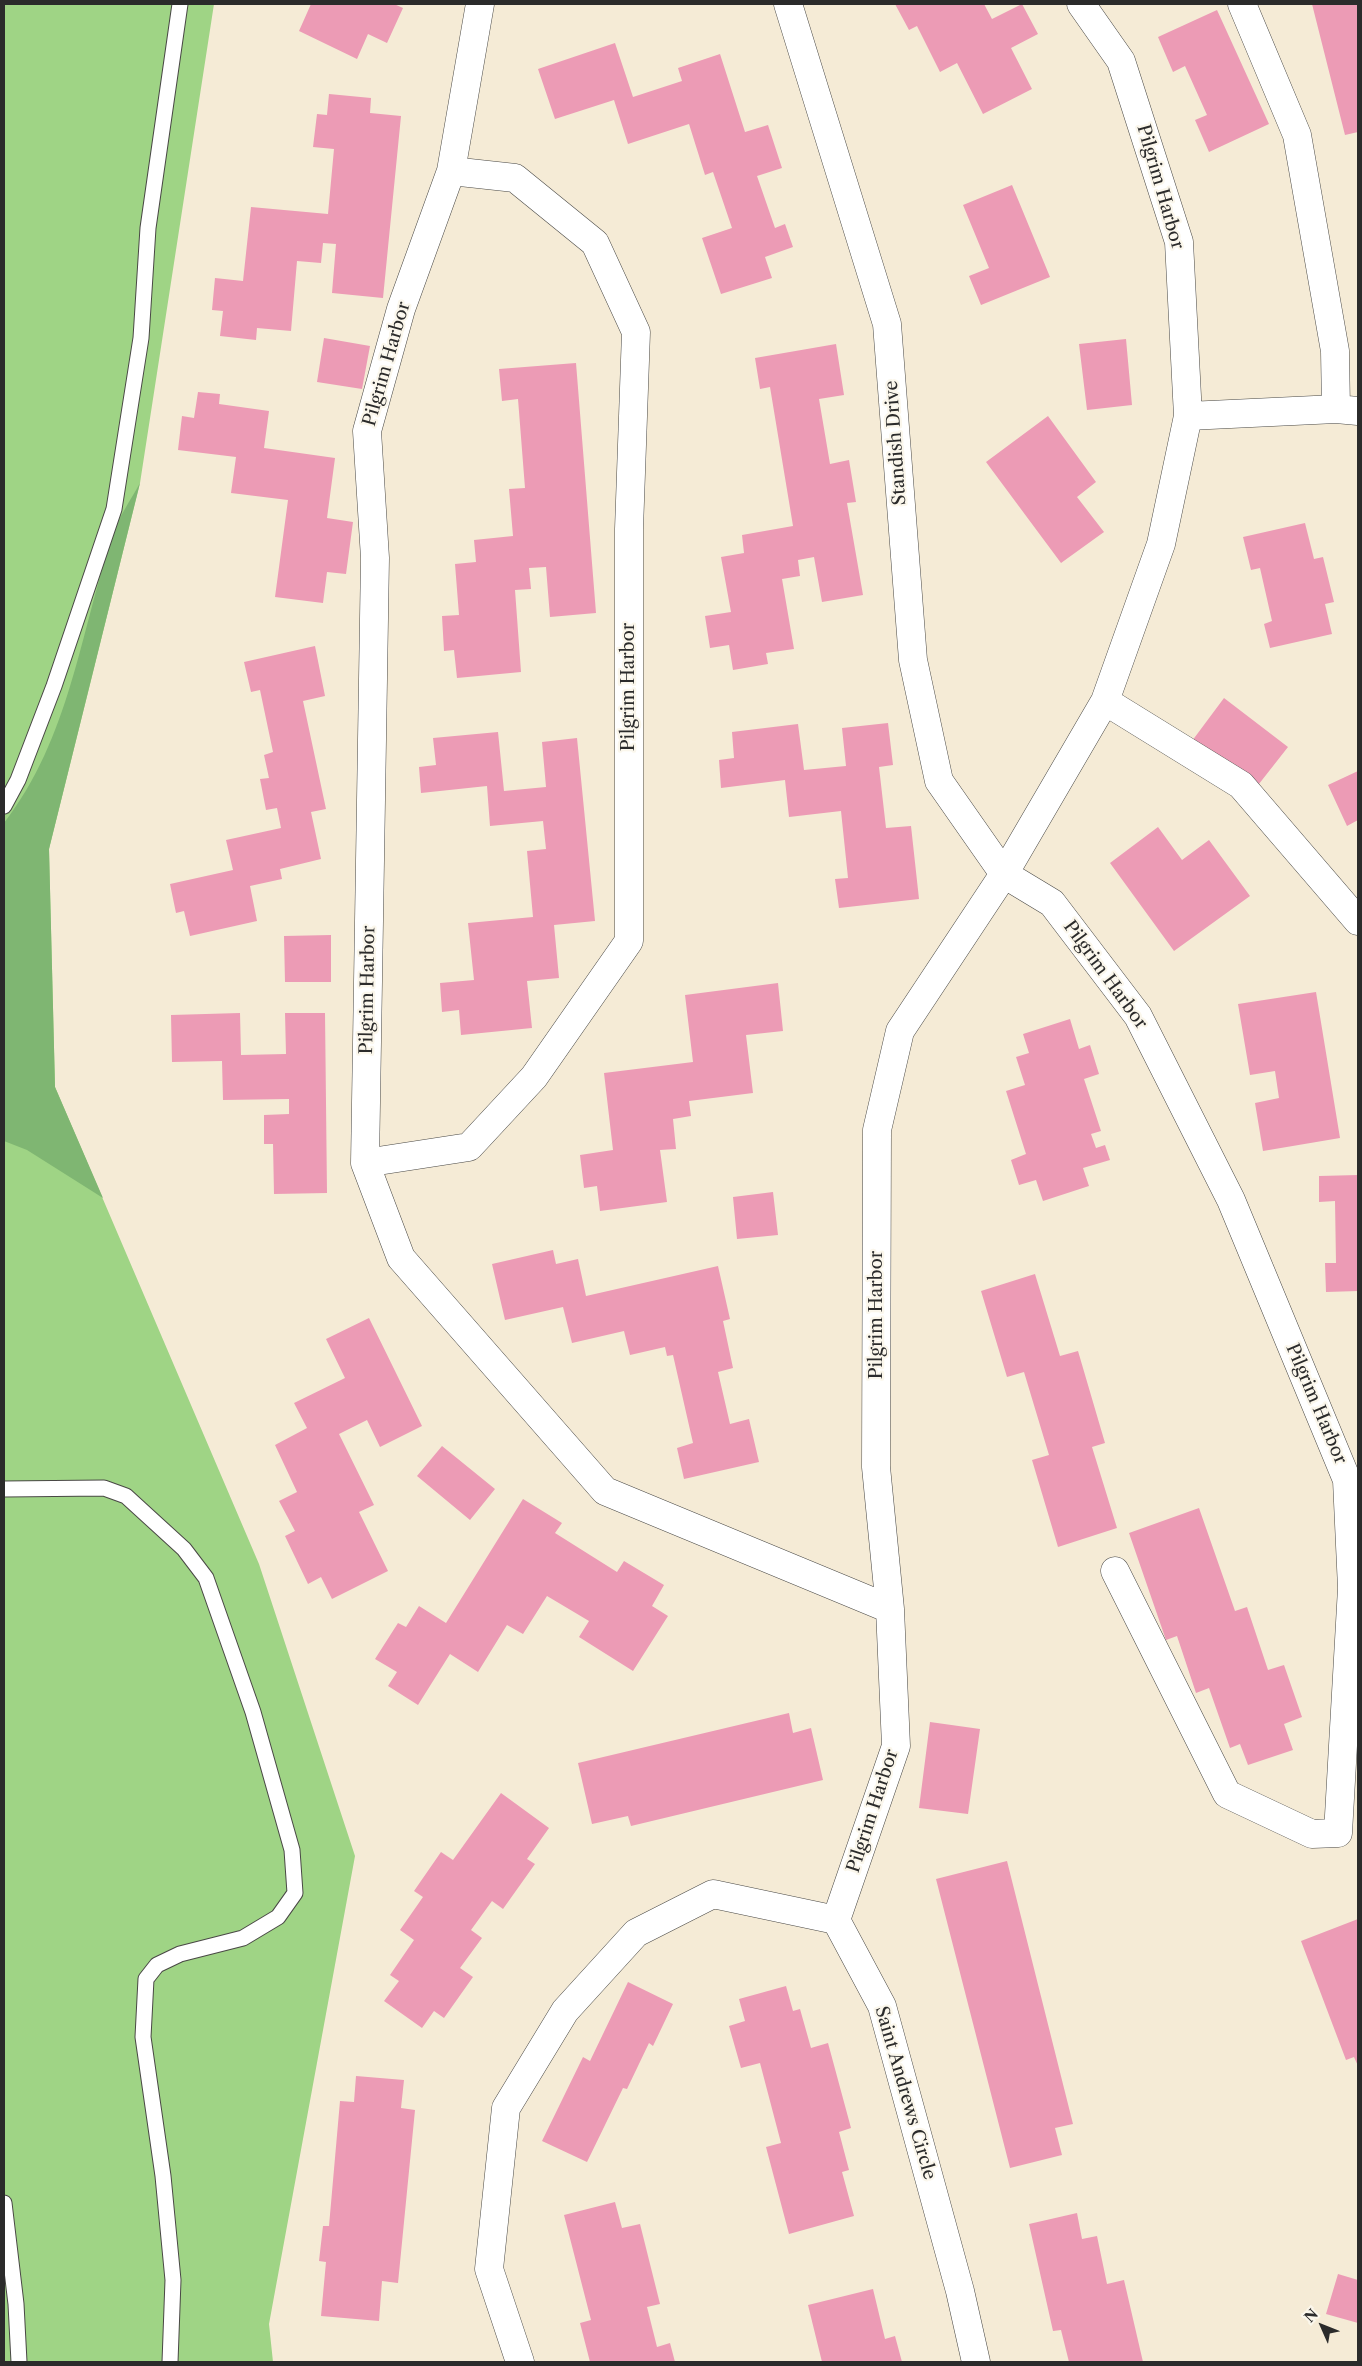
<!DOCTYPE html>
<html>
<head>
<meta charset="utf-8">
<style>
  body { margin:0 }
  #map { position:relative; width:1362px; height:2366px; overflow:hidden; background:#f5ebd6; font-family:"Libre Caslon Text",serif }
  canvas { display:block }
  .frame { position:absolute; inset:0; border:5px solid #2b2b2b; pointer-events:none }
  .north { position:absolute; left:1297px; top:2301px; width:50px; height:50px; -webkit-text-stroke:4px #fbf7ec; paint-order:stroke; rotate:314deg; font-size:14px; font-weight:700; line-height:20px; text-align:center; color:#2b2b2b }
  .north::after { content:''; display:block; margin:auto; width:18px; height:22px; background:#2b2b2b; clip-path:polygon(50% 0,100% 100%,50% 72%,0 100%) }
</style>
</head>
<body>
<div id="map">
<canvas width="1362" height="2366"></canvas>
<div class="frame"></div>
<div class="north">N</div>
</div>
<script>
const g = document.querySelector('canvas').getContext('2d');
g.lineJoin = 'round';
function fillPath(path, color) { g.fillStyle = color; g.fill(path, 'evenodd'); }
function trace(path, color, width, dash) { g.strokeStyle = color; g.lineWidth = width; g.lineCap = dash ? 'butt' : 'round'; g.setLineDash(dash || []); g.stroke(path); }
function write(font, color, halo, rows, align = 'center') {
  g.font = font + ' "Libre Caslon Text",serif'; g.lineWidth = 4.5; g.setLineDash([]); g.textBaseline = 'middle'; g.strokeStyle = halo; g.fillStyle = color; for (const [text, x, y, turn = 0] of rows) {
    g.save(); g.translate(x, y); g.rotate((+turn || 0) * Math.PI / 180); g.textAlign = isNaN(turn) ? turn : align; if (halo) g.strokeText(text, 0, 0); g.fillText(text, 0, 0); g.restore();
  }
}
fillPath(new Path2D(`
  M 4,4 L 214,4 L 140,483 L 49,849 L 55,1087 L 259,1564 L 355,1856 L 269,2324 L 273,2362 L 4,2362 Z`), '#9fd485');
fillPath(new Path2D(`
  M 140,483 L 49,849 L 55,1087 L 103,1198 L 27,1150 L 4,1141 L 4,823 C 70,738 80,633 113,534 C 119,516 131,500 140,483 Z`), '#7fb672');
fillPath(new Path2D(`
  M 311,4 L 394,4 L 403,8 L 387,43 L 368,34 L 357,59 L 299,31 Z
  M 895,4 L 984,4 L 992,19 L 1022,4 L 1038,34 L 1011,48 L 1032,89 L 983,114 L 957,63 L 940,72 L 917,26 L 909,30 Z
  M 1312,4 L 1358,4 L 1358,132 L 1345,135 Z
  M 1217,10 L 1269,124 L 1209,152 L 1195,120 L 1207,115 L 1185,66 L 1173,72 L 1158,37 Z
  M 615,43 L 633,97 L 682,81 L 678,68 L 720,54 L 745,132 L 768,125 L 782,168 L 757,176 L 775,228 L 785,224 L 793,247 L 765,257 L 772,278 L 721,294 L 702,238 L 732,228 L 713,172 L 705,175 L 689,124 L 628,144 L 614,100 L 555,119 L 538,69 Z
  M 329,94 L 371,98 L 370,113 L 401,116 L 383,298 L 332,293 L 336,244 L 323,243 L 321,263 L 297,261 L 291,331 L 257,328 L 256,340 L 220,336 L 223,311 L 212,310 L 215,278 L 243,281 L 251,207 L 328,214 L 334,149 L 313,147 L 317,114 L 327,115 Z
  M 1012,185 L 1050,277 L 981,305 L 969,276 L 989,268 L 963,205 Z
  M 324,338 L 370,346 L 362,389 L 317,382 Z
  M 1126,339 L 1132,405 L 1087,410 L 1079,344 Z
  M 836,344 L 844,395 L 819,399 L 830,464 L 849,460 L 856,502 L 847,503 L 863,595 L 822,602 L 814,557 L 798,560 L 800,576 L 782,579 L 794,649 L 766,653 L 768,664 L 733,670 L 729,645 L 710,648 L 705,616 L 731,612 L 721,557 L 744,553 L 742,535 L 793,526 L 770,387 L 760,389 L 755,358 Z
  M 576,363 L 596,613 L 550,617 L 546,567 L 529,568 L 531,589 L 515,590 L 521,672 L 457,678 L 454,650 L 444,651 L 442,616 L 459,615 L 455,564 L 476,562 L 474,540 L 513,536 L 509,489 L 525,488 L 518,399 L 502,401 L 499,369 Z
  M 198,392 L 220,394 L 219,404 L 269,411 L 264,448 L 335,458 L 327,518 L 353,522 L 346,574 L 327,572 L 323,603 L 275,597 L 288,500 L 231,493 L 236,457 L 178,450 L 182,416 L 194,418 Z
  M 1048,416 L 1096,482 L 1077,497 L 1104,532 L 1061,563 L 986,462 Z
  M 1305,523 L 1314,559 L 1323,557 L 1334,602 L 1325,604 L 1332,634 L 1270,648 L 1264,624 L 1272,621 L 1260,568 L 1251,570 L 1243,537 Z
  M 315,646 L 325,696 L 303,701 L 326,809 L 311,812 L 321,859 L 280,869 L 282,879 L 250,886 L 257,921 L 190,936 L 184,911 L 176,913 L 170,884 L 233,870 L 226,840 L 281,828 L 277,808 L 266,810 L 260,779 L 269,778 L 264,755 L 273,752 L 260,690 L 251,692 L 244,662 Z
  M 1224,698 L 1288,747 L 1255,789 L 1192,741 Z
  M 888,723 L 893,765 L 879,767 L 886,828 L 911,826 L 919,899 L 839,908 L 835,879 L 848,878 L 841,811 L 789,817 L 785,780 L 721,788 L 719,760 L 734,758 L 732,732 L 798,724 L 804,770 L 846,766 L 842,728 Z
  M 498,732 L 504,791 L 546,787 L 542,742 L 577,738 L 595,921 L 554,925 L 559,978 L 527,981 L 532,1028 L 461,1035 L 459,1010 L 442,1012 L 440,983 L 474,980 L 468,923 L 533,917 L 527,851 L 546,849 L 543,821 L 490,826 L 487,786 L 421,793 L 419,767 L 436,765 L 433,738 Z
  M 1358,771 L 1358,820 L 1347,826 L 1328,785 Z
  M 1158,827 L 1182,860 L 1209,840 L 1250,896 L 1174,951 L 1110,863 Z
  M 331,935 L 331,982 L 285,982 L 284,936 Z
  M 778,983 L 783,1031 L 746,1035 L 753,1093 L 689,1101 L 691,1116 L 673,1119 L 676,1149 L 660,1150 L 667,1202 L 600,1211 L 597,1186 L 584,1188 L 580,1155 L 613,1150 L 604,1073 L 693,1062 L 685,995 Z
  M 1316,992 L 1340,1138 L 1263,1151 L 1255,1103 L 1279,1098 L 1275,1071 L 1250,1075 L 1238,1004 Z
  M 240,1013 L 241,1055 L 286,1054 L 285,1013 L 325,1013 L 327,1193 L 274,1194 L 273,1144 L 264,1144 L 264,1115 L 289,1114 L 289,1099 L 223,1100 L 222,1061 L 172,1062 L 171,1015 Z
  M 1070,1019 L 1079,1049 L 1090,1045 L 1099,1074 L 1084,1079 L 1101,1131 L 1091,1134 L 1096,1148 L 1105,1145 L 1110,1160 L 1083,1168 L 1089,1186 L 1043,1201 L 1036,1180 L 1019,1185 L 1011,1160 L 1026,1154 L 1006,1091 L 1025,1085 L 1016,1057 L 1029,1053 L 1023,1034 Z
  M 1358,1175 L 1358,1291 L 1326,1292 L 1325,1263 L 1336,1263 L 1335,1201 L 1319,1202 L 1319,1176 Z
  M 773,1192 L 778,1235 L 737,1239 L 733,1197 Z
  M 553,1250 L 556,1264 L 578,1259 L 586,1296 L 718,1266 L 730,1319 L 723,1321 L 733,1368 L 718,1372 L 730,1424 L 749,1419 L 759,1462 L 684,1479 L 677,1448 L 693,1443 L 673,1355 L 667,1356 L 665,1347 L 630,1355 L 624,1331 L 572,1343 L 563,1307 L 505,1320 L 492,1264 Z
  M 1035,1274 L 1060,1356 L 1078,1351 L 1105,1443 L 1092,1447 L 1117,1528 L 1058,1547 L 1032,1460 L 1049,1455 L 1024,1372 L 1007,1377 L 981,1291 Z
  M 369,1318 L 422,1426 L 380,1447 L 367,1420 L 339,1434 L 374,1505 L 359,1512 L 388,1571 L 332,1599 L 321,1577 L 308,1584 L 285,1536 L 295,1531 L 279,1501 L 297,1492 L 275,1445 L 307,1428 L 294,1403 L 345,1378 L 326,1339 Z
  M 442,1446 L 495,1489 L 470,1520 L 417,1476 Z
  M 523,1499 L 562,1523 L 555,1533 L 617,1572 L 624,1561 L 664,1585 L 652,1606 L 668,1616 L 633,1671 L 579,1637 L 589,1621 L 547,1596 L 523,1634 L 507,1625 L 478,1672 L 450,1654 L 418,1705 L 388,1686 L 397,1672 L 375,1659 L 398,1623 L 406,1627 L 419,1606 L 446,1623 Z
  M 1199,1508 L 1235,1611 L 1247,1607 L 1268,1670 L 1284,1665 L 1302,1717 L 1284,1724 L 1293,1750 L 1248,1765 L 1240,1744 L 1230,1748 L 1209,1688 L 1196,1693 L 1177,1636 L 1166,1640 L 1129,1533 Z
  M 789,1713 L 793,1733 L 811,1728 L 823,1780 L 631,1826 L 628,1816 L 592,1824 L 578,1763 Z
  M 930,1722 L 980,1729 L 968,1814 L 919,1808 Z
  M 501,1793 L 549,1828 L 527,1859 L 535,1864 L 503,1909 L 492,1901 L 471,1930 L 482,1938 L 460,1968 L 473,1977 L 444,2018 L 434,2011 L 422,2028 L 384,2001 L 399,1981 L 390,1975 L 414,1940 L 400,1930 L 423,1897 L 414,1891 L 441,1852 L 453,1860 Z
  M 1007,1861 L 1073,2124 L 1055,2128 L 1062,2155 L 1010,2168 L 936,1879 Z
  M 1358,1919 L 1358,2066 L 1354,2057 L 1346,2060 L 1301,1941 Z
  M 628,1982 L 673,2004 L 653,2046 L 649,2043 L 627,2089 L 623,2088 L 587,2162 L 542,2141 L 583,2057 L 590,2061 Z
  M 786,1986 L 793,2011 L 800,2009 L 811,2048 L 828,2043 L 851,2128 L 839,2132 L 849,2170 L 842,2172 L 854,2216 L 789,2234 L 766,2147 L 781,2143 L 760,2063 L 741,2068 L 729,2026 L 745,2021 L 739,1999 Z
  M 356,2076 L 404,2080 L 401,2108 L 415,2110 L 398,2283 L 382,2281 L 379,2321 L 321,2316 L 326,2262 L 319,2261 L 323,2226 L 329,2226 L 340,2101 L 354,2102 Z
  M 615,2202 L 622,2228 L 640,2224 L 660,2304 L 647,2307 L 657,2347 L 670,2343 L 675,2362 L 590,2362 L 580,2323 L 591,2320 L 564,2215 Z
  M 1077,2213 L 1082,2239 L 1097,2236 L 1107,2284 L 1124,2280 L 1143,2362 L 1069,2362 L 1061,2330 L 1053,2331 L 1029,2224 Z
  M 1338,2274 L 1358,2280 L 1358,2323 L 1326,2314 Z
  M 873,2289 L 885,2339 L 895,2336 L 902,2362 L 822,2362 L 808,2305 Z`), '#ec9bb5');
const lane = new Path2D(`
  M 4,806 L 18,780 L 54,686 L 114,509 L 141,338 L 148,228 L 180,4
  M 4,1489 L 104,1488 L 126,1496 L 184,1549 L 206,1578 L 253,1712 L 292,1850 L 295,1893 L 278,1917 L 243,1938 L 180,1954 L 157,1965 L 146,1979 L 143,2037 L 163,2176 L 173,2280 L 170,2362
  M 4,2203 L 16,2304 L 19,2362`);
const street = new Path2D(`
  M 480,4 L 451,171 L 401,309 L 367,431 L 375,558 L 365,1163 L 401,1258 L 605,1491 L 890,1609 L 896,1746 L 836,1920
  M 788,4 L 887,324 L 913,660 L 939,781 L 1004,874 L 1052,903 L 1138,1016 L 1231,1200 L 1347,1480 L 1352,1588 L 1338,1833 L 1312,1834 L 1227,1794 L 1115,1571
  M 1242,4 L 1297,135 L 1335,351 L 1336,409
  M 1188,416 L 1336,409 L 1358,411
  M 1105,701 L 1241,785 L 1358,921
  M 365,1163 L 469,1147 L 534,1077 L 629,941 L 629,529 L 636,332 L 595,243 L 515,178 L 451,171
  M 890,1609 L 876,1467 L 877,1130 L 900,1031 L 1004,874 L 1105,701 L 1161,544 L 1188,416 L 1179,242 L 1121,61 L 1081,4
  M 520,2362 L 489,2269 L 506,2108 L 565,2011 L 636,1933 L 713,1894 L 836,1920 L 882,2006 L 960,2291 L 976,2362`);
trace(lane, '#494845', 17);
trace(street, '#494845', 29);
trace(lane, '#fff', 15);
trace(street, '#fff', 28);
write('18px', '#2b2b2b', '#fbf7ec', [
  ["Pilgrim Harbor",1160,187,74],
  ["Pilgrim Harbor",387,364,-74],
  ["Standish Drive",896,443,-94],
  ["Pilgrim Harbor",629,687,-90],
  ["Pilgrim Harbor",1105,975,54],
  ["Pilgrim Harbor",368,990,-89],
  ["Pilgrim Harbor",877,1315,-90],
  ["Pilgrim Harbor",1316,1404,67],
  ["Pilgrim Harbor",873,1811,-72],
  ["Saint Andrews Circle",905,2093,74]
]);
</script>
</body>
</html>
